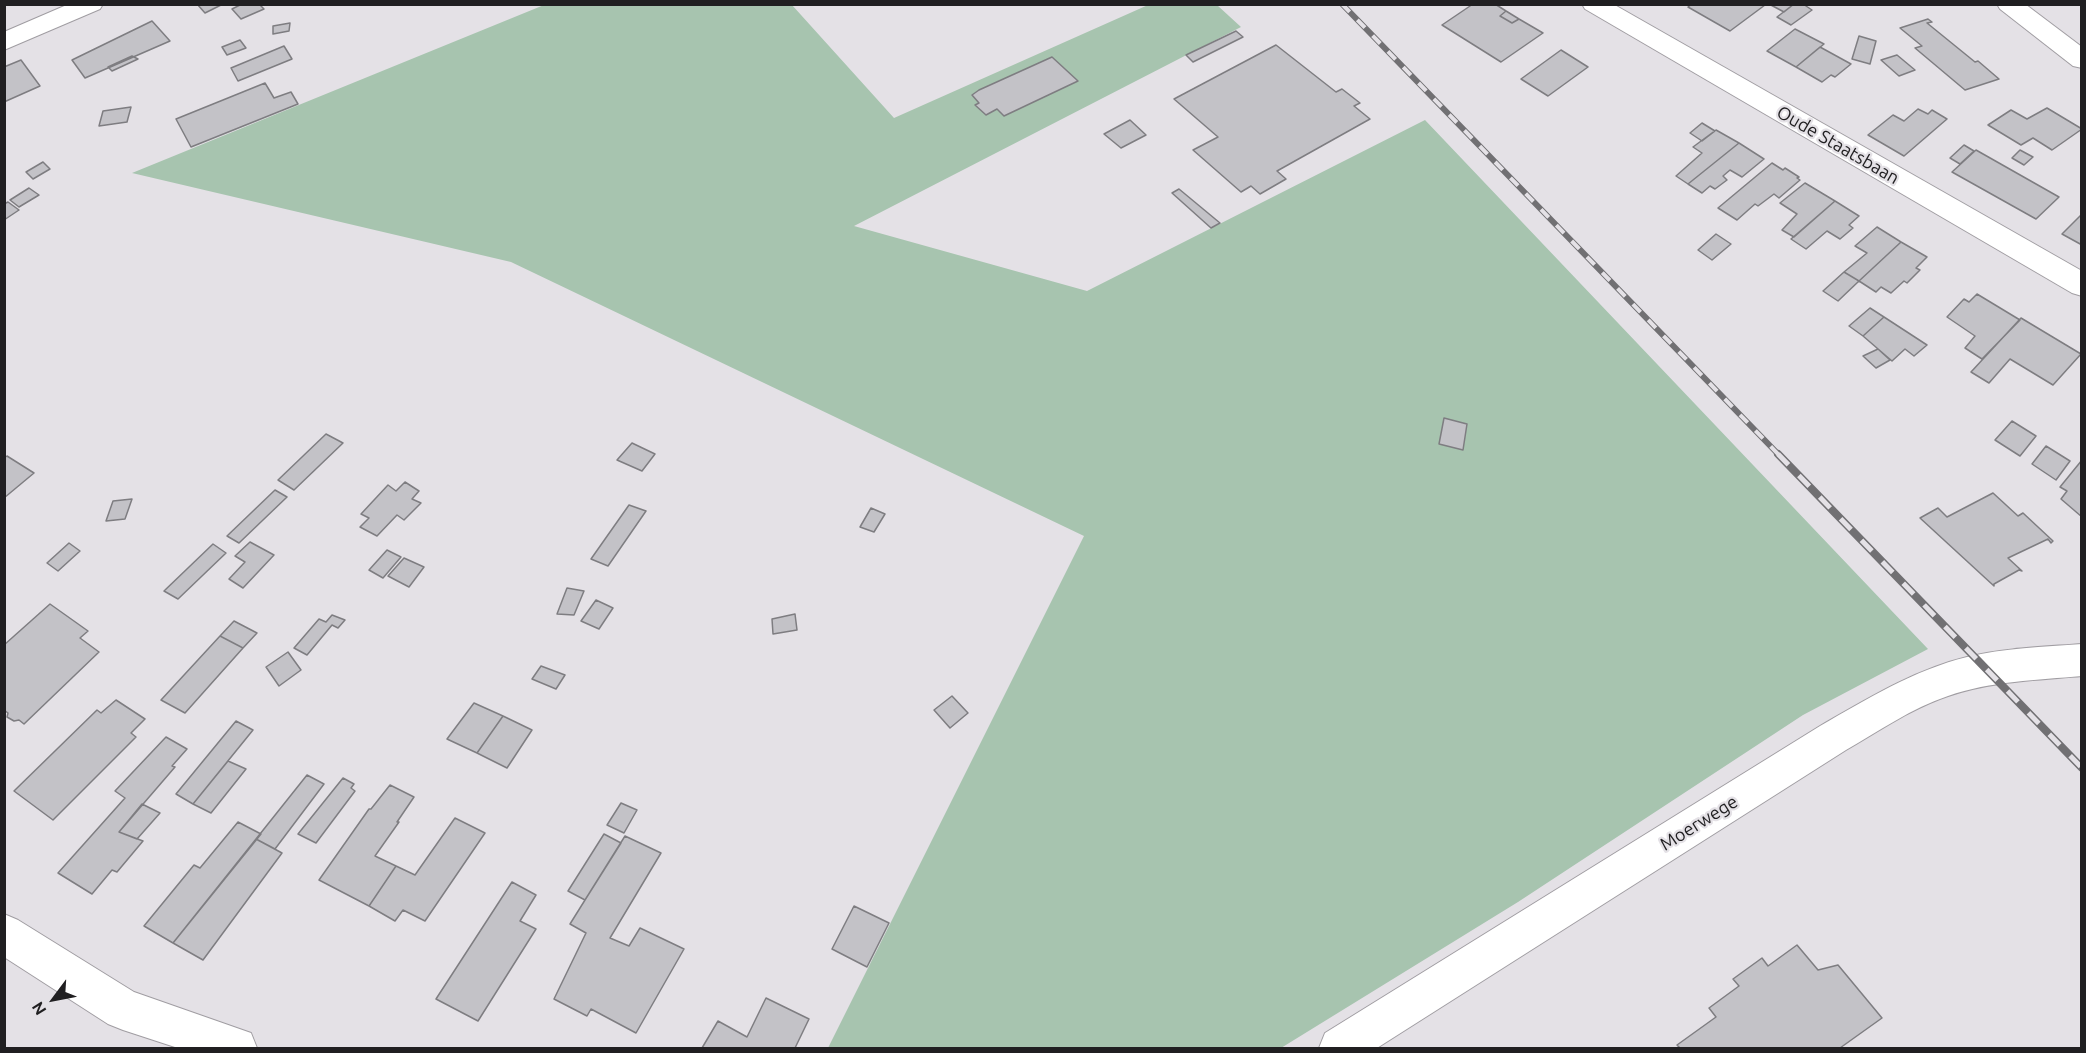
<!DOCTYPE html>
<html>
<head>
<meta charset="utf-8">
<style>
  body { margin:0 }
  #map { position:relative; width:2086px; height:1053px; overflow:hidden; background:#e4e1e6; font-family:Ubuntu,sans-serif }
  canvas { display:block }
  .frame { position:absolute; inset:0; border:6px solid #201f21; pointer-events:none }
  .north { position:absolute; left:24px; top:969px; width:60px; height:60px; -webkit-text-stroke:4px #e4e1e6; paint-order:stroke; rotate:238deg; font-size:16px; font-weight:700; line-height:24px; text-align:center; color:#201f21 }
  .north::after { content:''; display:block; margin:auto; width:21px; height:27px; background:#201f21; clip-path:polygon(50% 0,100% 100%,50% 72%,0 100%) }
</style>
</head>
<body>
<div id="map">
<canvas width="2086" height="1053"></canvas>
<div class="frame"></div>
<div class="north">N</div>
</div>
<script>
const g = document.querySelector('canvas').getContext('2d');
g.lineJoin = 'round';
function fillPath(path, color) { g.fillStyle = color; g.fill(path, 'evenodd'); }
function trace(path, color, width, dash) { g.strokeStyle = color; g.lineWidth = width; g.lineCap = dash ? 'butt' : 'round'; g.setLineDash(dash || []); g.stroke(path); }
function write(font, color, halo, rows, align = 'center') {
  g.font = font + ' Ubuntu,sans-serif'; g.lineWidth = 4.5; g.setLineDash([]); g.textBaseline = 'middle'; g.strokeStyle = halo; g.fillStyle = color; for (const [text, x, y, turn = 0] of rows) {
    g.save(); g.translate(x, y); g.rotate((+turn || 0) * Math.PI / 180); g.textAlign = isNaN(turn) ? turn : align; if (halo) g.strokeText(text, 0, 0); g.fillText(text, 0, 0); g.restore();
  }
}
fillPath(new Path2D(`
  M 544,5 L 792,5 L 894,118 L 1148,5 L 1217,5 L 1241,27 L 854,226 L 1087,291 L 1425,120 L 1928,649 L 1803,715 L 1518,902 L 1281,1048 L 828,1048 L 1084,536 L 511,262 L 132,173 Z`), '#a7c4af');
const building = new Path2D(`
  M 197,4 L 223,4 L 205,13 Z
  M 242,4 L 259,4 L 264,9 L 241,19 L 232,9 Z
  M 1473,4 L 1495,4 L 1506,11 L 1500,16 L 1512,23 L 1519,19 L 1543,33 L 1501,62 L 1442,25 Z
  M 1692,4 L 1763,4 L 1765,5 L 1730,31 L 1688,7 Z
  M 1769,4 L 1794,4 L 1784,12 Z
  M 1794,4 L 1803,4 L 1812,10 L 1791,25 L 1777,17 Z
  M 1506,11 L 1519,19 L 1512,23 L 1500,16 Z
  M 1928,19 L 1932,22 L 1927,23 L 1975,62 L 1978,61 L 1999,79 L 1965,90 L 1915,48 L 1922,46 L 1900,28 Z
  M 152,21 L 170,41 L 85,78 L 72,60 Z
  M 290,23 L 289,31 L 273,34 L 273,26 Z
  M 1795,29 L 1824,44 L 1796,67 L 1767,51 Z
  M 1236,31 L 1243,37 L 1193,62 L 1186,55 Z
  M 1859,36 L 1876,41 L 1870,64 L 1852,59 Z
  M 240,40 L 246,48 L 227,55 L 222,47 Z
  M 1276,45 L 1336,92 L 1342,89 L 1360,103 L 1354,106 L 1370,119 L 1277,171 L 1286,179 L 1260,194 L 1251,186 L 1241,192 L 1193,150 L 1218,137 L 1174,99 Z
  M 284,46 L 292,59 L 238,81 L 231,68 Z
  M 1820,47 L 1851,64 L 1835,77 L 1831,75 L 1822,82 L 1796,67 Z
  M 1561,50 L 1588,67 L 1548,96 L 1521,79 Z
  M 1897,55 L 1915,70 L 1899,76 L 1881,60 Z
  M 132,56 L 138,59 L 112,71 L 108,67 Z
  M 1052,57 L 1078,81 L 1004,116 L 997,109 L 986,115 L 975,105 L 979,103 L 972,95 L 979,90 Z
  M 21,60 L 40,86 L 4,102 L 4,67 Z
  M 265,83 L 274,98 L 291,92 L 298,104 L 191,147 L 176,119 Z
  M 131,107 L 127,122 L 99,126 L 103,111 Z
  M 2047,108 L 2082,129 L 2052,150 L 2033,138 L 2021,145 L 1988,125 L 2011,110 L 2027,119 Z
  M 1918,109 L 1928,114 L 1932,110 L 1947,119 L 1904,156 L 1868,135 L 1893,115 L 1904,121 Z
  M 1130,120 L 1146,135 L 1121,148 L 1104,134 Z
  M 1702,123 L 1715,131 L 1702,141 L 1690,133 Z
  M 1716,130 L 1739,143 L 1688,184 L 1676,176 L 1702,153 L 1693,147 Z
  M 1739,143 L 1764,159 L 1742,177 L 1730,170 L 1723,176 L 1727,180 L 1715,189 L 1710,186 L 1702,193 L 1688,184 Z
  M 1964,145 L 1974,151 L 1960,164 L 1950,158 Z
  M 1976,150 L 2059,197 L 2036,219 L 1952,172 Z
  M 2020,150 L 2033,157 L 2024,165 L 2012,158 Z
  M 43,162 L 50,169 L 33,179 L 26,172 Z
  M 1772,163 L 1783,170 L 1785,168 L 1799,177 L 1797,178 L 1800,180 L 1779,198 L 1774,194 L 1758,206 L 1755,204 L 1737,220 L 1718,208 Z
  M 1805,183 L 1835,201 L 1794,237 L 1782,230 L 1797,214 L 1780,203 Z
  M 29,188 L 39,195 L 19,207 L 10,200 Z
  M 1179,189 L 1220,223 L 1211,228 L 1172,193 Z
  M 1835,201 L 1859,216 L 1849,225 L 1853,228 L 1840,239 L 1827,231 L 1806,249 L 1791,239 Z
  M 8,202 L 19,210 L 4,220 L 4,204 Z
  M 2082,214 L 2082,245 L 2062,234 Z
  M 1877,227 L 1901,242 L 1859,281 L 1844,272 L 1867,253 L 1855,246 Z
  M 1716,234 L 1731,244 L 1712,260 L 1698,250 Z
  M 1901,242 L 1927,257 L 1916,268 L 1920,270 L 1907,283 L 1904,281 L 1891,293 L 1881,287 L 1876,292 L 1859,281 Z
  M 1844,272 L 1859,281 L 1838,301 L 1823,291 Z
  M 1977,294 L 2020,320 L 1982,359 L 1965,348 L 1975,336 L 1947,317 L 1964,299 L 1969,302 Z
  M 1870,308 L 1884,317 L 1863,336 L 1849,326 Z
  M 1884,317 L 1927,345 L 1914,356 L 1905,349 L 1892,361 L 1863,336 Z
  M 2021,318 L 2081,354 L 2053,385 L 2010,359 L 1989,383 L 1971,372 Z
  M 1878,349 L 1890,360 L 1876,368 L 1863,356 Z
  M 1444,418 L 1467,424 L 1463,450 L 1439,444 Z
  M 2012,421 L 2036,436 L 2020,456 L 1995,440 Z
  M 326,434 L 343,443 L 294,490 L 278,480 Z
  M 632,443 L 655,454 L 642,471 L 617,460 Z
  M 2046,446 L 2070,461 L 2056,480 L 2032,464 Z
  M 7,456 L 34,473 L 4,498 L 4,458 Z
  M 2082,460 L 2082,517 L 2061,499 L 2067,491 L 2060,487 Z
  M 405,482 L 419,491 L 412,499 L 421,503 L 404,520 L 397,515 L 377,536 L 360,527 L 369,518 L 361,514 L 388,485 L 396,491 Z
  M 275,490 L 287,497 L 239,543 L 227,536 Z
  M 1993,493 L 2018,516 L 2023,513 L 2053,541 L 2051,543 L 2048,539 L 2008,558 L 2022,571 L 2019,570 L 1994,584 L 1994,586 L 1920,518 L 1938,508 L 1947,517 Z
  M 132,499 L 125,519 L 106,521 L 113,501 Z
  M 629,505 L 646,511 L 608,566 L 591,559 Z
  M 871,508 L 885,514 L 874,532 L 860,527 Z
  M 250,542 L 274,555 L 243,588 L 229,579 L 245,562 L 235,556 Z
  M 69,543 L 80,551 L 58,571 L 47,563 Z
  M 213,544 L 226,553 L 178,599 L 164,591 Z
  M 387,550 L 401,557 L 383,578 L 369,570 Z
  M 404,558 L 424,567 L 409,587 L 388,576 Z
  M 567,588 L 584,591 L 574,615 L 557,614 Z
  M 596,600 L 613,608 L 599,629 L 581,621 Z
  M 50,604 L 88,631 L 80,638 L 99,652 L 24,724 L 19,720 L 14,721 L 7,717 L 8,713 L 4,710 L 4,645 Z
  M 795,614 L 797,630 L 773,634 L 772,619 Z
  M 332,615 L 345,620 L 338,628 L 332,625 L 307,655 L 294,648 L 319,619 L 326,622 Z
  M 234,621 L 257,633 L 243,648 L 220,636 Z
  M 220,636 L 243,648 L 185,713 L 161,700 Z
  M 288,652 L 301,670 L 279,686 L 266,667 Z
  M 541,666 L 565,675 L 556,689 L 532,679 Z
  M 952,696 L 968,713 L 950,728 L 934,710 Z
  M 116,700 L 145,719 L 131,733 L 136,737 L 53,820 L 14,791 L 97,710 L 101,713 Z
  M 474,703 L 503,716 L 477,753 L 447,739 Z
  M 503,716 L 532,730 L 507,768 L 477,753 Z
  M 236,721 L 253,730 L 193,804 L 176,794 Z
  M 166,737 L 187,749 L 172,766 L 175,767 L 119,832 L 143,841 L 117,872 L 112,870 L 92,894 L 58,873 L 125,798 L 115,791 Z
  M 228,761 L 246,769 L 211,813 L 193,804 Z
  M 307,775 L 324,784 L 275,849 L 256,839 Z
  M 343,778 L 354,784 L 351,788 L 355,791 L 316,843 L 298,834 Z
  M 390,785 L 414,797 L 397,822 L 399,822 L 375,856 L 396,866 L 369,906 L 319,880 L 369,809 L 371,809 Z
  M 621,803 L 637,810 L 624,833 L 607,825 Z
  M 142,804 L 160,813 L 137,839 L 119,832 Z
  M 455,818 L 485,833 L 425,921 L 403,910 L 395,921 L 369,906 L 396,866 L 415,875 Z
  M 238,822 L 261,834 L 173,943 L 144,926 L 194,865 L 200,868 Z
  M 604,834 L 621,843 L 585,900 L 568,891 Z
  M 625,836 L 661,853 L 610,938 L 629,946 L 640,928 L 684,949 L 636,1033 L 591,1009 L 587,1016 L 554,999 L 586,933 L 570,924 Z
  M 256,839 L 282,853 L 203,960 L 173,943 Z
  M 512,882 L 536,895 L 520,921 L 536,929 L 478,1021 L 436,999 Z
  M 854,906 L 889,923 L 867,967 L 832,949 Z
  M 1797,945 L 1818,970 L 1838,965 L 1882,1018 L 1840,1048 L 1680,1048 L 1677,1045 L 1716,1017 L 1709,1008 L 1739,986 L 1733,979 L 1762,958 L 1768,966 Z
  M 766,998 L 809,1019 L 795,1048 L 702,1048 L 718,1021 L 747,1037 Z`);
fillPath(building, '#c3c2c7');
trace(building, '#7e7d81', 1.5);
const street = new Path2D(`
  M 69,4 L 103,4 L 100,9 L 4,50 L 4,32 Z
  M 2082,644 L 2082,676 C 2037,680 1991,681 1948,696 C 1912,708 1879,731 1846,750 L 1377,1048 L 1319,1048 L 1325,1033 L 1820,726 C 1867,699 1914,670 1967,657 C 2004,648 2043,647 2082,644 Z
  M 4,914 L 18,920 L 134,992 L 251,1033 L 257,1048 L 178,1048 L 123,1030 L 108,1024 L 4,957 Z`);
const secondary = new Path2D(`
  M 1582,4 L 1613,4 L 2082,271 L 2082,296 L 2072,293 L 1585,9 Z`);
const primary = new Path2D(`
  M 1997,4 L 2025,4 L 2082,47 L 2082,68 L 2073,66 L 2000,9 Z`);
trace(street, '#a09da2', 2);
trace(secondary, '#a09da2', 2);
trace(primary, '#a09da2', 2);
fillPath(street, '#fff');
fillPath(secondary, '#fff');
fillPath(primary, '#fff');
const railFar1 = new Path2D(`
  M 1342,4 L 1780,456`);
const rail = new Path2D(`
  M 1778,454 L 2082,768`);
trace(railFar1, '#717073', 6);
trace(rail, '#717073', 8);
trace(railFar1, '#e4e1e6', 4, [11]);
trace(rail, '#e4e1e6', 5, [15]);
write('18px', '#201f21', '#e4e1e6', [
  ["Oude Staatsbaan",1838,145,30],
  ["Moerwege",1699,823,-32]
]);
</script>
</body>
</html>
